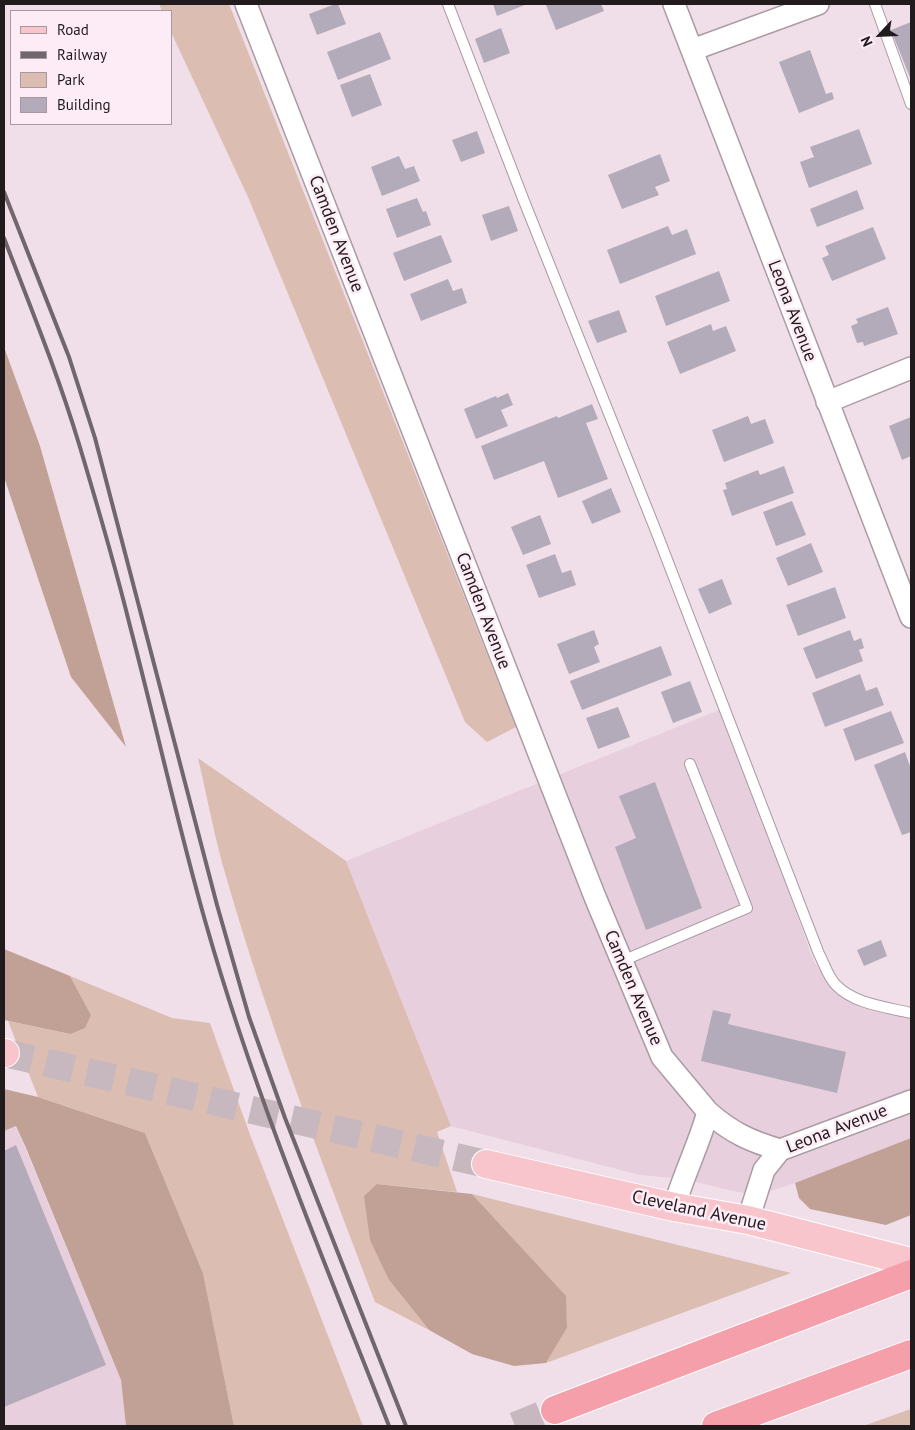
<!DOCTYPE html>
<html>
<head>
<meta charset="utf-8">
<style>
  body { margin:0 }
  #map { position:relative; width:915px; height:1430px; overflow:hidden; background:#f0dfe9; font-family:"PT Sans",sans-serif }
  canvas { display:block }
  .frame { position:absolute; inset:0; border:5px solid #211b1e; pointer-events:none }
  .legend { position:absolute; left:10px; top:10px; width:162px; height:115px; box-sizing:border-box; background:#fdecf6; border:1px solid #a598a0; margin:0; padding:6px 9px; list-style:none; font-size:15px; color:#211b1e }
  .legend li { display:flex; align-items:center; gap:10px; height:25px }
  .legend b { width:25px; border:1px solid #a598a0 }
  .north { position:absolute; left:855px; top:10px; width:50px; height:50px; -webkit-text-stroke:4px #fdecf6; paint-order:stroke; rotate:245deg; font-size:14px; font-weight:700; line-height:20px; text-align:center; color:#211b1e }
  .north::after { content:''; display:block; margin:auto; width:18px; height:22px; background:#211b1e; clip-path:polygon(50% 0,100% 100%,50% 72%,0 100%) }
</style>
</head>
<body>
<div id="map">
<canvas width="915" height="1430"></canvas>
<div class="frame"></div>
<ul class="legend">
<li><b style="height:6px;background:#f9c5cc"></b>Road</li>
<li><b style="height:6px;background:#70666c"></b>Railway</li>
<li><b style="height:14px;background:#dbbdb2"></b>Park</li>
<li><b style="height:14px;background:#b3abb9"></b>Building</li>
</ul>
<div class="north">N</div>
</div>
<script>
const g = document.querySelector('canvas').getContext('2d');
g.lineJoin = 'round';
function fillPath(path, color) { g.fillStyle = color; g.fill(path, 'evenodd'); }
function trace(path, color, width, dash) { g.strokeStyle = color; g.lineWidth = width; g.lineCap = dash ? 'butt' : 'round'; g.setLineDash(dash || []); g.stroke(path); }
function write(font, color, halo, rows, align = 'center') {
  g.font = font + ' "PT Sans",sans-serif'; g.lineWidth = 5; g.setLineDash([]); g.textBaseline = 'middle'; g.strokeStyle = halo; g.fillStyle = color; for (const [text, x, y, turn = 0] of rows) {
    g.save(); g.translate(x, y); g.rotate((+turn || 0) * Math.PI / 180); g.textAlign = isNaN(turn) ? turn : align; if (halo) g.strokeText(text, 0, 0); g.fillText(text, 0, 0); g.restore();
  }
}
fillPath(new Path2D(`
  M 724,708 L 813,960 L 832,988 L 911,1009 L 911,1138 L 795,1183 L 755,1196 L 683,1179 L 640,1175 L 451,1126 L 346,861 Z
  M 16,1126 L 121,1380 L 126,1426 L 4,1426 L 4,1131 Z`), '#e7cfdd');
fillPath(new Path2D(`
  M 159,4 L 229,4 L 516,727 L 487,742 L 465,722 L 248,197 L 171,32 L 171,11 L 162,11 Z
  M 198,758 L 346,861 L 451,1126 L 437,1132 L 457,1192 L 377,1184 L 389,1280 L 429,1330 L 375,1302 C 321,1160 267,1019 225,873 C 214,835 207,796 198,758 Z
  M 70,976 L 172,1018 L 210,1023 L 249,1132 L 363,1426 L 234,1426 L 203,1273 L 145,1133 L 38,1097 L 8,1021 L 70,1034 L 91,1015 Z
  M 472,1194 L 791,1273 L 546,1363 L 567,1328 L 565,1296 Z
  M 911,1409 L 911,1426 L 863,1426 Z`), '#dbbdb2');
fillPath(new Path2D(`
  M 4,347 L 40,446 L 126,747 L 71,677 L 4,477 Z
  M 4,949 L 70,976 L 91,1015 L 85,1028 L 70,1034 L 4,1020 Z
  M 4,1089 L 38,1097 L 145,1133 L 203,1273 L 234,1426 L 126,1426 L 121,1380 L 26,1148 L 16,1126 L 4,1131 Z
  M 911,1138 L 911,1215 L 886,1225 L 810,1209 L 799,1198 L 795,1183 Z
  M 377,1184 L 472,1194 L 566,1296 L 567,1328 L 546,1363 L 514,1366 L 472,1354 L 429,1330 L 389,1280 L 370,1240 L 364,1196 Z`), '#c1a196');
fillPath(new Path2D(`
  M 335,4 L 338,4 L 346,24 L 317,35 L 309,14 Z
  M 493,4 L 524,4 L 525,5 L 497,16 Z
  M 549,4 L 601,4 L 604,11 L 556,30 L 546,5 Z
  M 911,22 L 911,80 L 891,30 Z
  M 501,28 L 510,53 L 484,63 L 475,39 Z
  M 380,32 L 391,59 L 338,80 L 327,52 Z
  M 810,50 L 826,94 L 832,92 L 834,99 L 799,113 L 779,62 Z
  M 370,74 L 382,105 L 352,117 L 340,85 Z
  M 859,129 L 872,164 L 809,188 L 800,162 L 814,157 L 810,147 Z
  M 477,131 L 485,153 L 461,162 L 452,140 Z
  M 660,154 L 670,181 L 655,187 L 659,195 L 622,209 L 608,175 Z
  M 399,156 L 405,169 L 414,166 L 420,181 L 382,196 L 371,167 Z
  M 857,190 L 864,209 L 817,227 L 810,209 Z
  M 417,198 L 423,212 L 426,211 L 431,225 L 397,238 L 386,209 Z
  M 509,206 L 518,231 L 491,241 L 482,215 Z
  M 668,226 L 672,235 L 687,229 L 696,254 L 620,284 L 607,250 Z
  M 873,227 L 886,259 L 832,281 L 822,258 L 829,255 L 825,246 Z
  M 441,235 L 452,262 L 404,281 L 393,253 Z
  M 719,271 L 730,301 L 666,326 L 655,296 Z
  M 448,279 L 453,291 L 462,288 L 467,303 L 421,321 L 410,294 Z
  M 888,307 L 898,334 L 864,346 L 863,342 L 857,343 L 851,326 L 858,323 L 856,319 Z
  M 619,310 L 627,332 L 597,343 L 588,321 Z
  M 711,324 L 713,331 L 726,326 L 736,351 L 680,374 L 667,342 Z
  M 508,393 L 513,405 L 501,410 L 508,426 L 476,439 L 464,409 L 496,396 L 497,398 Z
  M 592,404 L 598,419 L 586,423 L 608,479 L 558,498 L 544,461 L 494,480 L 481,446 L 557,416 L 558,418 Z
  M 748,416 L 751,424 L 765,419 L 774,443 L 724,462 L 712,430 Z
  M 911,417 L 911,456 L 902,460 L 889,426 Z
  M 784,466 L 794,493 L 732,516 L 723,490 L 727,489 L 725,483 L 758,470 L 760,475 Z
  M 611,488 L 621,512 L 592,524 L 582,501 Z
  M 792,501 L 806,535 L 776,546 L 763,512 Z
  M 540,515 L 551,544 L 523,555 L 511,527 Z
  M 811,543 L 823,572 L 788,586 L 776,558 Z
  M 555,554 L 562,573 L 571,570 L 576,585 L 539,598 L 526,565 Z
  M 722,579 L 732,604 L 709,614 L 698,589 Z
  M 835,587 L 846,618 L 798,636 L 786,605 Z
  M 594,630 L 599,644 L 594,647 L 600,662 L 569,674 L 557,644 Z
  M 850,630 L 854,641 L 861,638 L 864,648 L 859,650 L 863,661 L 816,679 L 803,648 Z
  M 661,646 L 672,675 L 582,710 L 570,681 Z
  M 860,674 L 866,691 L 877,687 L 884,705 L 825,727 L 812,693 Z
  M 690,681 L 702,712 L 673,723 L 661,692 Z
  M 618,707 L 630,737 L 598,749 L 586,718 Z
  M 891,711 L 904,743 L 855,761 L 843,729 Z
  M 905,752 L 911,769 L 911,832 L 902,835 L 874,765 Z
  M 655,782 L 702,908 L 646,930 L 615,847 L 636,838 L 619,796 Z
  M 881,940 L 887,956 L 864,966 L 857,950 Z
  M 713,1010 L 731,1014 L 728,1024 L 846,1052 L 837,1093 L 701,1061 Z
  M 16,1145 L 106,1365 L 4,1407 L 4,1151 Z`), '#b3abb9');
trace(new Path2D(`
  M 5,1053 L 486,1164`), '#c7b8c0', 28, [28, 14]);
trace(new Path2D(`
  M 515,1426 L 555,1410`), '#c7b8c0', 28, [28, 14]);
const lane = new Path2D(`
  M 448,4 L 524,201 L 656,531 L 819,954 C 824,963 828,977 836,985 C 854,1004 886,1007 911,1013
  M 875,4 L 911,104
  M 622,961 L 747,908 L 690,764`);
const street = new Path2D(`
  M 246,4 L 595,897 L 662,1057 L 708,1112 C 699,1144 684,1174 674,1207
  M 674,4 L 911,617
  M 692,50 L 818,4
  M 827,402 L 911,368
  M 708,1112 C 732,1133 750,1141 780,1150
  M 748,1220 L 764,1170 L 780,1150 L 911,1101`);
const primary = new Path2D(`
  M 4,1053 L 5,1053
  M 486,1164 L 674,1207 L 748,1220 L 911,1262`);
const highway = new Path2D(`
  M 555,1410 L 911,1274
  M 716,1426 L 911,1354`);
trace(lane, '#ab9ba4', 12);
trace(street, '#ab9ba4', 24);
trace(primary, '#fff', 30);
trace(highway, '#fff', 30);
trace(lane, '#fff', 10);
trace(street, '#fff', 21);
trace(primary, '#f9c5cc', 28);
trace(highway, '#f59faa', 28);
trace(new Path2D(`
  M 4,192 L 69,357 L 95,438 L 217,905 L 249,1017 L 285,1118 L 406,1426
  M 4,238 C 30,306 58,374 79,444 C 97,504 115,565 130,626 C 156,725 178,826 206,924 C 255,1096 324,1261 389,1426`), '#70666c', 4);
write('18px', '#211b1e', '#fdecf6', [
  ["Camden Avenue",336,234,69],
  ["Leona Avenue",792,311,69],
  ["Camden Avenue",483,611,69],
  ["Camden Avenue",633,988,67],
  ["Leona Avenue",837,1129,-21],
  ["Cleveland Avenue",699,1211,12]
]);
</script>
</body>
</html>
